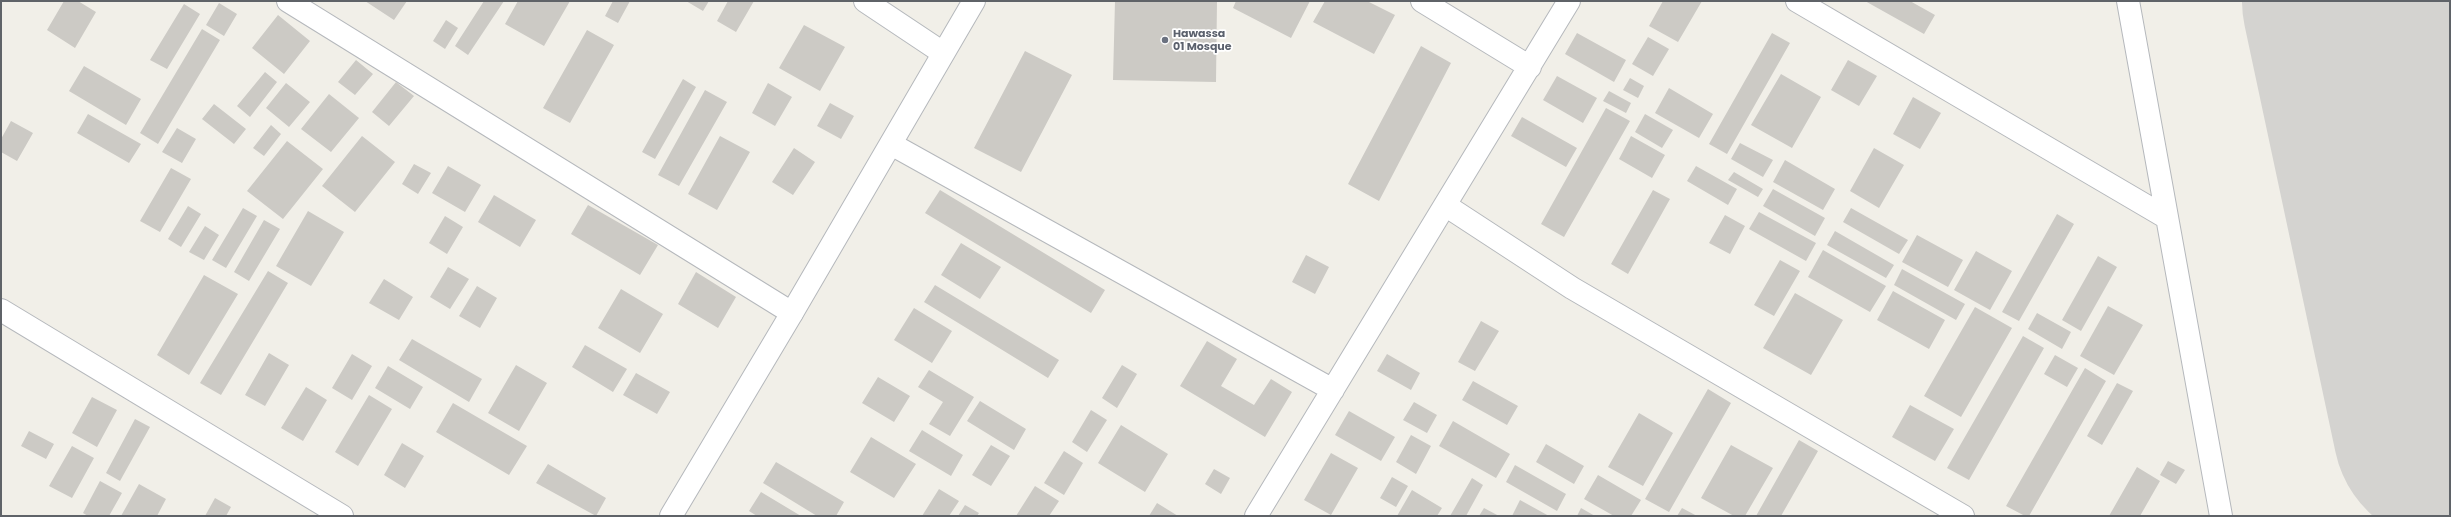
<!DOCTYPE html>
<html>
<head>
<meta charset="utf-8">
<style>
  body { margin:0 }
  #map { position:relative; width:2451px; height:517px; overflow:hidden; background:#f1efe8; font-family:Poppins,sans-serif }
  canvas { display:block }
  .frame { position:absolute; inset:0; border:2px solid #5f6368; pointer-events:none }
</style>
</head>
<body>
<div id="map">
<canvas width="2451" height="517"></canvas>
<div class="frame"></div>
</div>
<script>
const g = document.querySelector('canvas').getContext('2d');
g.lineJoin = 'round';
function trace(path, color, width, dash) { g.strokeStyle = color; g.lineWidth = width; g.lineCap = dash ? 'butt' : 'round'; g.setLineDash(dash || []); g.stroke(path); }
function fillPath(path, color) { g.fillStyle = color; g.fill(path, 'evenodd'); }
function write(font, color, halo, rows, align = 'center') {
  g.font = font + ' Poppins,sans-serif'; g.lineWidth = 3.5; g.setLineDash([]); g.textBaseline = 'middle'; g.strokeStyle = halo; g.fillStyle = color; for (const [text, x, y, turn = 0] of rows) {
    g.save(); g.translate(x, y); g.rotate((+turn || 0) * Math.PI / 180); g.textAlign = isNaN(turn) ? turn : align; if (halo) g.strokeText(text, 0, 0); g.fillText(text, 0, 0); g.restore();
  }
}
trace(new Path2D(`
  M 2359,1 L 2450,428`), '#d4d3d0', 234);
fillPath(new Path2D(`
  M 64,1 L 78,1 L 96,12 L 75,48 L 47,30 Z
  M 365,1 L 407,1 L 394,20 Z
  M 484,1 L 504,1 L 468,55 L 455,46 Z
  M 518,1 L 570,1 L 544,46 L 505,24 Z
  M 613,1 L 630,1 L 618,23 L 605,16 Z
  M 686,1 L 709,1 L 703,11 Z
  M 728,1 L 754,1 L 736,32 L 717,21 Z
  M 1115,1 L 1217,1 L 1216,82 L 1113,80 Z
  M 1236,1 L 1310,1 L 1291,38 L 1233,8 Z
  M 1325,1 L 1367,1 L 1395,15 L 1374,54 L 1313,22 Z
  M 1663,1 L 1702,1 L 1678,42 L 1649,26 Z
  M 1865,1 L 1910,1 L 1935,15 L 1924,34 Z
  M 219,3 L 237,14 L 224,36 L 206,25 Z
  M 184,4 L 200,14 L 167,69 L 150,60 Z
  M 278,15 L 310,41 L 284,74 L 252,48 Z
  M 446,20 L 458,28 L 445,49 L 433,41 Z
  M 804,25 L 845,47 L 820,91 L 779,68 Z
  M 202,29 L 220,40 L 158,144 L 140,133 Z
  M 587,30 L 614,45 L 570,123 L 543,108 Z
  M 1577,33 L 1626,60 L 1614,82 L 1565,54 Z
  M 1772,33 L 1790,43 L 1727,154 L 1709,144 Z
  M 1648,37 L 1669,49 L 1653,76 L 1632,64 Z
  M 1421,46 L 1451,63 L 1379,201 L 1348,184 Z
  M 1025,51 L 1072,75 L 1021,172 L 974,148 Z
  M 356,60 L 373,74 L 355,95 L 338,82 Z
  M 1848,60 L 1877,76 L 1859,106 L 1831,90 Z
  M 84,66 L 141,99 L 126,125 L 69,91 Z
  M 265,72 L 277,82 L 250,117 L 237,106 Z
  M 1781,74 L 1821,97 L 1792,148 L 1751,125 Z
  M 1557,76 L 1597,98 L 1583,123 L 1543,100 Z
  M 1630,78 L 1644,86 L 1638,98 L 1623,90 Z
  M 683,79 L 696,87 L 655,159 L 642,152 Z
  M 396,82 L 414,96 L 389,126 L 372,112 Z
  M 286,83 L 310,102 L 289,127 L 266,108 Z
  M 768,83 L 792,97 L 775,126 L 752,113 Z
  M 1669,88 L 1713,114 L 1699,138 L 1655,113 Z
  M 705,90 L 727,102 L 679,186 L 658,175 Z
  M 1609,91 L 1631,103 L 1626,113 L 1603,101 Z
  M 329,94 L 359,118 L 331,152 L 301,129 Z
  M 1913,97 L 1941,113 L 1920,149 L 1893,134 Z
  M 830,103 L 854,116 L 841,139 L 817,126 Z
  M 214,104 L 246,129 L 234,144 L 202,119 Z
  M 1606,108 L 1630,121 L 1564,237 L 1541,224 Z
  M 88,114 L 141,144 L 129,163 L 77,133 Z
  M 1645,114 L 1673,130 L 1662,148 L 1635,132 Z
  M 1522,117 L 1577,148 L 1566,167 L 1511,136 Z
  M 11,121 L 33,133 L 17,161 L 1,152 L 1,139 Z
  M 271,125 L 281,134 L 264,156 L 253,148 Z
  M 177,128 L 196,139 L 182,163 L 162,152 Z
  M 362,136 L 395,162 L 355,212 L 322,186 Z
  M 720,136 L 750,152 L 717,210 L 688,194 Z
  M 1631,136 L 1665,155 L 1652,178 L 1619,159 Z
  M 287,141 L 323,169 L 283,219 L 247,191 Z
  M 1740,143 L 1773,160 L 1763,177 L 1731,159 Z
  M 794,148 L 815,162 L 793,195 L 772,182 Z
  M 1874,148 L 1904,165 L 1879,208 L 1850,191 Z
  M 1785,160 L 1835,189 L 1823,210 L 1773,182 Z
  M 414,164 L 431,173 L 418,194 L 402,184 Z
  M 448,166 L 481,185 L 465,212 L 432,193 Z
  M 1696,166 L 1737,189 L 1728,205 L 1687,181 Z
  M 171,168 L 191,179 L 160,232 L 140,221 Z
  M 1734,172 L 1763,189 L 1758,197 L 1728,180 Z
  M 1773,189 L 1825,218 L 1815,236 L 1763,206 Z
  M 940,190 L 1105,290 L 1091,313 L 925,213 Z
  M 1653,190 L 1670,199 L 1628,274 L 1611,264 Z
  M 494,195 L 536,220 L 520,247 L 478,222 Z
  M 588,205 L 658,245 L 640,275 L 571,234 Z
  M 188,206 L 201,214 L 181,247 L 168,239 Z
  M 243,208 L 257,216 L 226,268 L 212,260 Z
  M 1851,208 L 1908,240 L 1899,254 L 1843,222 Z
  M 308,211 L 344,232 L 311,286 L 276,266 Z
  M 1759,212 L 1816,243 L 1806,261 L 1749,229 Z
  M 2057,214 L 2074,224 L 2019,321 L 2002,312 Z
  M 1725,215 L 1745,226 L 1730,254 L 1709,243 Z
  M 445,216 L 463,227 L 447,254 L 429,243 Z
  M 264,220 L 280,229 L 249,281 L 234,272 Z
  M 205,226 L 219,235 L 204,260 L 189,252 Z
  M 1835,231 L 1894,265 L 1886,278 L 1827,245 Z
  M 1917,235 L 1963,260 L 1948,287 L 1902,262 Z
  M 961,243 L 1001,267 L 980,299 L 941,275 Z
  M 1823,250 L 1886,286 L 1870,312 L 1808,277 Z
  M 1976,251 L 2012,271 L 1990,310 L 1954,290 Z
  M 1306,255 L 1329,267 L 1315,294 L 1292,282 Z
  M 2098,256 L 2117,267 L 2081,331 L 2062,320 Z
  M 1780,260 L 1800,271 L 1774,316 L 1754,305 Z
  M 448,267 L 469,279 L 450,309 L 430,297 Z
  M 1902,269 L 1965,304 L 1956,320 L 1894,285 Z
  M 268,271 L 288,283 L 221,395 L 200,383 Z
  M 696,272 L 736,297 L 718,328 L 678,304 Z
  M 204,275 L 238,294 L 189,375 L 157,355 Z
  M 384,279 L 413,297 L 399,320 L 369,303 Z
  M 935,285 L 1059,360 L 1048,378 L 924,302 Z
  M 477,286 L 497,298 L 480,328 L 459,316 Z
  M 621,289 L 663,314 L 640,353 L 598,328 Z
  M 1893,291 L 1945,320 L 1929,349 L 1877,320 Z
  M 1795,293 L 1843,320 L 1811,375 L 1763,348 Z
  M 2108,306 L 2143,325 L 2114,375 L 2080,356 Z
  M 1975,307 L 2012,328 L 1961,417 L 1924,396 Z
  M 914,308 L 952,331 L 932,363 L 894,340 Z
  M 2037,313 L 2071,332 L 2062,349 L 2028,329 Z
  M 1481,321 L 1499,331 L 1475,371 L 1458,362 Z
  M 2023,336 L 2044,348 L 1969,480 L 1947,468 Z
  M 412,339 L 482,379 L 469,402 L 399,360 Z
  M 1207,341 L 1237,359 L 1221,386 L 1254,405 L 1271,379 L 1292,392 L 1265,437 L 1180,386 Z
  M 585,345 L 627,369 L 613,392 L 572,367 Z
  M 269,353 L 289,365 L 265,406 L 245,395 Z
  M 352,354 L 372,366 L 352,400 L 332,388 Z
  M 1387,354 L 1420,373 L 1411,390 L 1377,371 Z
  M 2055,355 L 2078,368 L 2067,387 L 2044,374 Z
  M 516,365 L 547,383 L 519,431 L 488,413 Z
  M 1122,365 L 1137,374 L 1117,408 L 1102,398 Z
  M 388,366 L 423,387 L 410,409 L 375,388 Z
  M 2085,368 L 2106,381 L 2029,516 L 2025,516 L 2006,506 Z
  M 929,370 L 974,397 L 950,436 L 929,424 L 943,402 L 918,387 Z
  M 636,373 L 670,392 L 657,414 L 623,395 Z
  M 878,377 L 910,396 L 894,422 L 862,403 Z
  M 1473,381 L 1518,406 L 1507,425 L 1462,400 Z
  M 2117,383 L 2133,391 L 2102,445 L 2087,436 Z
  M 306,387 L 327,400 L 303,441 L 281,428 Z
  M 1708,389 L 1731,403 L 1669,512 L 1645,499 Z
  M 369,395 L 392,409 L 358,466 L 335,452 Z
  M 92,397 L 117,410 L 97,447 L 72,433 Z
  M 980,401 L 1026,429 L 1014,450 L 967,421 Z
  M 1414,402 L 1437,415 L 1427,433 L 1403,420 Z
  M 453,403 L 527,446 L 509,475 L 436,432 Z
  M 1910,405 L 1954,429 L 1935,461 L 1892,437 Z
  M 1091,410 L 1107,420 L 1087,452 L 1072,442 Z
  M 1349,411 L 1395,437 L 1381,461 L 1335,435 Z
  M 1639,413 L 1673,433 L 1643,486 L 1608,467 Z
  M 135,419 L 150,427 L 120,481 L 106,473 Z
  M 1453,421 L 1510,454 L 1496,478 L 1439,446 Z
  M 1121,425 L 1168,454 L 1145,492 L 1098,463 Z
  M 922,430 L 963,455 L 951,476 L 909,451 Z
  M 29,431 L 54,444 L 46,459 L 21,446 Z
  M 1411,435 L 1431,446 L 1416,474 L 1396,462 Z
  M 871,437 L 916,464 L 894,498 L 850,472 Z
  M 1799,440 L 1818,451 L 1781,516 L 1756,516 Z
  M 402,443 L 424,456 L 405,488 L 384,475 Z
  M 1546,444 L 1584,466 L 1574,484 L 1536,462 Z
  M 991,445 L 1010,456 L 991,486 L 972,475 Z
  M 1731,445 L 1773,468 L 1745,516 L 1734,516 L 1701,498 Z
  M 72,446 L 94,458 L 72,498 L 49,486 Z
  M 1064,451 L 1083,463 L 1064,495 L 1044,483 Z
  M 1331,453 L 1358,468 L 1331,515 L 1304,500 Z
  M 2168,461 L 2185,470 L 2176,484 L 2160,475 Z
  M 776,462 L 844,502 L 836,516 L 817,516 L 763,483 Z
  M 548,464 L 606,498 L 596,516 L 536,483 Z
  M 1515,465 L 1566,494 L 1557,511 L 1506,482 Z
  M 2137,467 L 2160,481 L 2140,516 L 2109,516 Z
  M 1214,469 L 1230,478 L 1221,494 L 1205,484 Z
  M 1598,475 L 1641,500 L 1631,516 L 1614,516 L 1584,499 Z
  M 1392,477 L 1408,486 L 1396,507 L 1380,498 Z
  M 1472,478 L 1483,485 L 1466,516 L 1450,516 Z
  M 100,481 L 122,493 L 109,516 L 88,516 L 83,513 Z
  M 139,484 L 166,499 L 157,516 L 121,516 Z
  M 1035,486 L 1059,501 L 1049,516 L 1016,516 Z
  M 939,489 L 959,501 L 949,516 L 922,516 Z
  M 1412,490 L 1442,508 L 1437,516 L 1397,516 Z
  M 761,492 L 801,516 L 757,516 L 749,511 Z
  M 215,498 L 231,507 L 226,516 L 205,516 Z
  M 1520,500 L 1549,516 L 1512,516 Z
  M 1157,503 L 1178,516 L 1149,516 Z
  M 965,505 L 979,513 L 977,516 L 958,516 Z
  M 1484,508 L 1499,516 L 1479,516 Z
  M 1581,508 L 1595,516 L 1577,516 Z
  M 1682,508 L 1697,516 L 1677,516 Z`), '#cccac5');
const minor = new Path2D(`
  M 288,1 L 792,313
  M 865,1 L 943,53
  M 1422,1 L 1530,67
  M 1797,1 L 2167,218
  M 2128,1 L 2221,516
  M 891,144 L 1333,390
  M 1445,205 L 1572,288 L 1963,516
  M 1,310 L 342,516
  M 1256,516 L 1569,1`);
const tertiary = new Path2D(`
  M 671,516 L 792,313 L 974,1`);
trace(minor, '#b5b8bc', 24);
trace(tertiary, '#b5b8bc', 24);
trace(minor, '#fff', 22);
trace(tertiary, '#fff', 22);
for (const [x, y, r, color] of [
  [1165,40,4,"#6b7280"]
]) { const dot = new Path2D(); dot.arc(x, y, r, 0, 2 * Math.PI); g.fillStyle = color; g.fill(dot); trace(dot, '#fff', 1.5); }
write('bold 11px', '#5b616d', '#fff', [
  ["Hawassa",1173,34],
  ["01 Mosque",1173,47]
], 'left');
</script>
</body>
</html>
